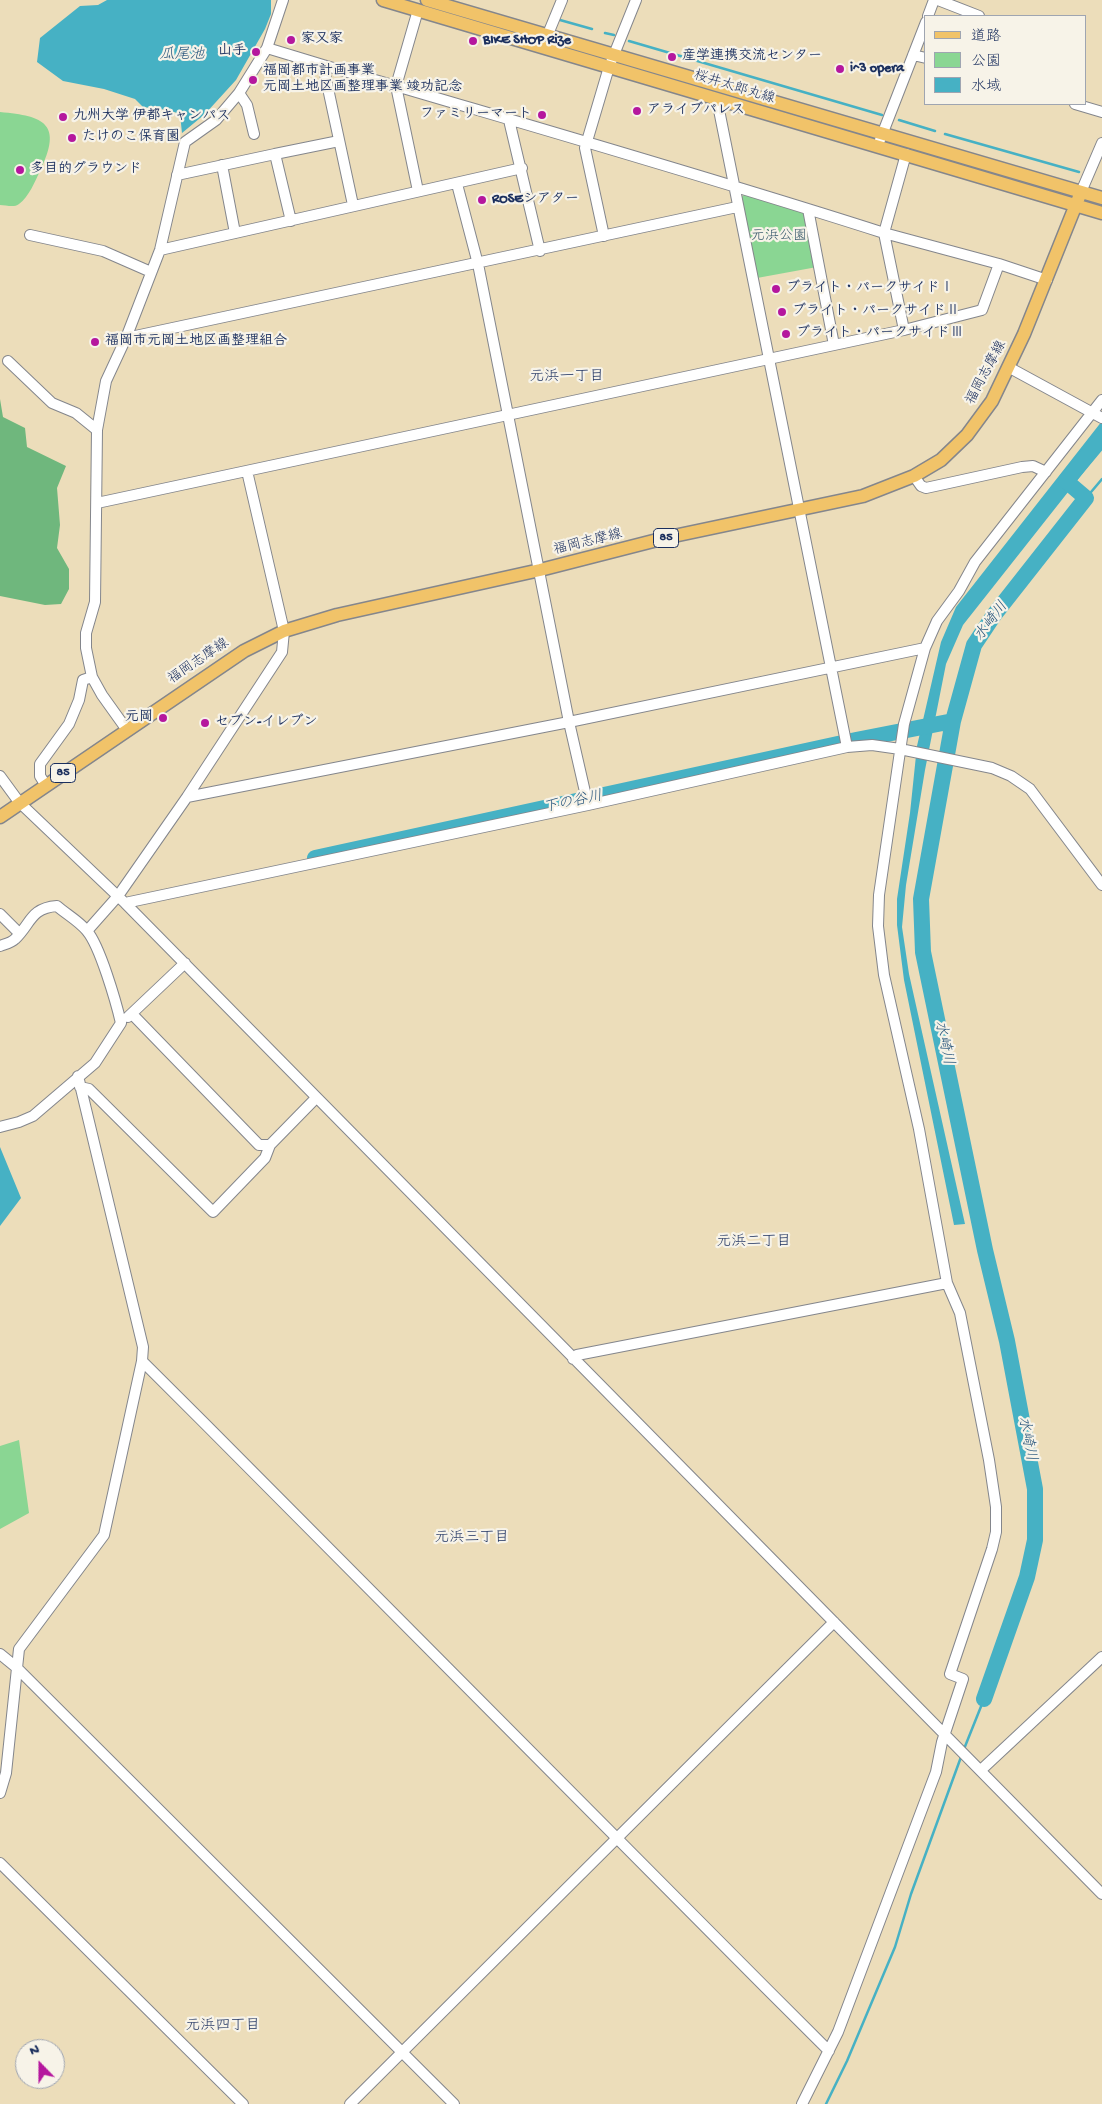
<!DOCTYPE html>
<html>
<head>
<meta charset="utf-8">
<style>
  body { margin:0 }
  #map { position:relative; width:1102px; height:2104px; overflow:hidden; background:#ecddba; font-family:"Gochi Hand","Klee One",sans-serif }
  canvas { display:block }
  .legend { position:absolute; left:924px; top:15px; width:162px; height:90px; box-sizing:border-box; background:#f7f3e8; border:1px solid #9fa5b1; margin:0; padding:6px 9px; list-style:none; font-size:15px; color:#1b2f5e }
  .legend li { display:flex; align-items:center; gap:10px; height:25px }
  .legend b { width:25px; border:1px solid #9fa5b1 }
  .north { position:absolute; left:15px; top:2039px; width:50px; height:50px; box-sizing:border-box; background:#f7f3e8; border:1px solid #9fa5b1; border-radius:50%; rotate:338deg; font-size:14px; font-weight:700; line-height:20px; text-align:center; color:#1b2f5e }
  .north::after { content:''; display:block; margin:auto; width:18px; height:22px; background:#b5179e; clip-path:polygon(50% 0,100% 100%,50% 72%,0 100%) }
</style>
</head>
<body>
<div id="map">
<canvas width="1102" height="2104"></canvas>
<ul class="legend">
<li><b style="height:6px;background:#f1c369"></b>道路</li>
<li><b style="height:14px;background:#8ad693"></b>公園</li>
<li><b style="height:14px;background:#46b1c4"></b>水域</li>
</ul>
<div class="north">N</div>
</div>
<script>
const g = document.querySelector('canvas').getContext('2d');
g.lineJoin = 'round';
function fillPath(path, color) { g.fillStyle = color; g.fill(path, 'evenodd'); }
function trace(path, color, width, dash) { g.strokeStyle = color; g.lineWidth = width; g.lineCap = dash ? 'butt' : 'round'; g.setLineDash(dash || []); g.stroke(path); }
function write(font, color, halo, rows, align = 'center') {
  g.font = font + ' "Gochi Hand","Klee One",sans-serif'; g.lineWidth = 4.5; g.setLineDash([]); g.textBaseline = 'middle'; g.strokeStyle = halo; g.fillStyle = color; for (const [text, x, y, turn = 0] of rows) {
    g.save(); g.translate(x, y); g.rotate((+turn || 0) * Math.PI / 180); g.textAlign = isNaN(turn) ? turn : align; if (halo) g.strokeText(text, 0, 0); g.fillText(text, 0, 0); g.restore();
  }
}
fillPath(new Path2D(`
  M 0,112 C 45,116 63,124 40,171 C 35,181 29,197 19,204 C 14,208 6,205 0,205 Z
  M 745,194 L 804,211 L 817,267 L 757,278 L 739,199 Z
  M 19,1440 L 29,1513 L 0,1529 L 0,1446 Z`), '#8ad693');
fillPath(new Path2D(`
  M 0,399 L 3,417 L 25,428 L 27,447 L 66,466 L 57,488 L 60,525 L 57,548 L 69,569 L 69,589 L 61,604 L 45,605 L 0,596 Z`), '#6fb77d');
fillPath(new Path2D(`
  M 107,0 L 271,0 L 271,14 L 265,29 L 236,80 L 205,114 L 182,133 L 180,114 L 168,110 L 143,107 L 135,99 L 104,89 L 63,81 L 37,62 L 40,38 L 80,6 L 98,5 Z
  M 1102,421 L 1102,449 L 963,625 L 946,664 L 925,770 L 906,885 L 902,927 L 909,974 L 965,1224 L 954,1225 L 904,980 L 897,925 L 897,899 L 910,813 L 917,746 L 941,642 L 956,607 Z
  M 0,1147 L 21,1198 L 0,1226 Z`), '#46b1c4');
trace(new Path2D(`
  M 560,20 L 592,29
  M 605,33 L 614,35
  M 629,41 L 882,115
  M 899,120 L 935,131
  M 945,134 L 1079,172
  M 1086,498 L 1102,479
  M 964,1749 L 984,1699
  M 826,2104 L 847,2061 L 895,1947 L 911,1894 L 961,1757`), '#46b1c4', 2.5);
trace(new Path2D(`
  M 315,858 L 856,740 L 953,721
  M 984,1699 L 1027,1577 L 1035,1540 L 1035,1489 L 1007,1341 L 985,1250 L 923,952 L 921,899 L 953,721 L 974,645 L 994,615 L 1086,498 L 1066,481 L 1102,438`), '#46b1c4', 16);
const minor = new Path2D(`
  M 938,0 L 979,16
  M 928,16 L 934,0
  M 548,34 L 562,0
  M 267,48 L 323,65 L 353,205
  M 913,55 L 926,58
  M 323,65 L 396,86 L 418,10
  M 239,93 L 247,105 L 254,134
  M 720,100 L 719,110 L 847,747
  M 1075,104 L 1102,112
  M 509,120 L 540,251
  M 880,140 L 926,22
  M 275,154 L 339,141
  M 906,154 L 884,233 L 999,264 L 1047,280
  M 222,165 L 235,233
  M 177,175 L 275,154 L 291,221
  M 457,184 L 478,264 L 569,722 L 588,805
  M 418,191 L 396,86 C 559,134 722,181 884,233 L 904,330 L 834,345 L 808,209
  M 1081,192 L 1102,143
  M 30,235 L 103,251 L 151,272
  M 604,236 L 585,148 L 609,67 L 636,0
  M 160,250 L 522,168
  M 904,330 L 982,310 L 999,264
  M 126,338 L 737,207
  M 8,361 L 52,403 L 76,413 L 97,430
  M 1010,368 L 1102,418
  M 914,476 L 921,486 L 926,488 L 1022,467 L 1033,466 L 1046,472
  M 97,503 L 834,345
  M 127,730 L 102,695 L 92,677 L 86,648 L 86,633 L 95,602 L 97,430 L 106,381 L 126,338 L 160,250 L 185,142 L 216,120 L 239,93 L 267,48 L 283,0
  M 0,776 L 19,802 L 125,903 L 1102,1894
  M 45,784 L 40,776 L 40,764 L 69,724 L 79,700 L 83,680 L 92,677
  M 187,797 L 569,722 L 925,648
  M 125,903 L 588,805 L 847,747 L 872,745 L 900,749 L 992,768 L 1011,776 L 1030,789 L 1102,885
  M 0,914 L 19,933
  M 87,931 L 118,896 L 187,797 L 282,652 L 284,631 L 247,471
  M 0,946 C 5,944 11,943 15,939 C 31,924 30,908 57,906 C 66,914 79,921 87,931 C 100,946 116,1002 121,1023 L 95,1063 L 33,1116 L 19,1122 L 0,1127
  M 132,1014 L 259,1145 L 270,1145
  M 128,1017 L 185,963
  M 80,1087 L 89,1089 L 213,1212 L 265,1158 L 270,1145 L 316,1098
  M 573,1359 L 577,1355 L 947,1283
  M 142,1361 C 372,1590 599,1822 829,2051
  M 0,1654 L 16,1667 L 454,2104
  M 981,1770 L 1102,1657
  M 0,1793 L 6,1773 L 19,1649 L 104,1535 L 142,1361 L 143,1347 L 78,1076
  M 0,1863 L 243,2104
  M 350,2104 L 834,1622
  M 802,2104 L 838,2032 L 936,1772 L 942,1742 L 963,1679 L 950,1674 L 992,1549 L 996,1532 L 996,1507 L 989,1460 L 960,1313 L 947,1283 L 919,1129 L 884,975 L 878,926 L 879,895 L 904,724 L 925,648 L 937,621 L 959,591 L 975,562 L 1102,400`);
const major = new Path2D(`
  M 383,0 L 1102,213
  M 427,0 L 1102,198
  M 0,817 L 244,651 L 284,631 L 337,615 L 540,570 L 669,537 L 863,496 L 914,476 L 941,460 L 967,435 L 992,401 L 1024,334 L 1081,192`);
trace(minor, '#84868c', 12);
trace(major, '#84868c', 15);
trace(minor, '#fff', 10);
trace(major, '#f1c369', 12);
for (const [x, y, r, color] of [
  [291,40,5,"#b5179e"],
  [473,41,5,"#b5179e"],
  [256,52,5,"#b5179e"],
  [672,57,5,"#b5179e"],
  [840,69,5,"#b5179e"],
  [253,80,5,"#b5179e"],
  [637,111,5,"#b5179e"],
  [542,115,5,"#b5179e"],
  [63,117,5,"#b5179e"],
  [72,138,5,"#b5179e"],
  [20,170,5,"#b5179e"],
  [482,200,5,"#b5179e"],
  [776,289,5,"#b5179e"],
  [782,312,5,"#b5179e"],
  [786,334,5,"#b5179e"],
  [95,342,5,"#b5179e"],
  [163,718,5,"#b5179e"],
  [205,723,5,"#b5179e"]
]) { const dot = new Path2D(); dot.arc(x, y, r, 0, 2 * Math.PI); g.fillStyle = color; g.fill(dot); trace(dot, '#f7f3e8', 2); }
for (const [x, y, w] of [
  [666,538,25],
  [63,773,25]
]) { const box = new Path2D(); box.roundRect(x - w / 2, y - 9.5, w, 19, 4); g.fillStyle = '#f7f3e8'; g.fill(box); trace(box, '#1b2f5e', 1); }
write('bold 12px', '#1b2f5e', null, [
  ["85",666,538],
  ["85",63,773]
]);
write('bold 14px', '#1b2f5e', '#f7f3e8', [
  ["家又家",301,40],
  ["BIKE SHOP Rize",483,41],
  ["山手",246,52,"right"],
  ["産学連携交流センター",682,57],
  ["i^3 opera",850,69],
  ["福岡都市計画事業",263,72],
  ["元岡土地区画整理事業 竣功記念",263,88],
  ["アライブパレス",647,111],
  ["ファミリーマート",532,115,"right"],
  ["九州大学 伊都キャンパス",73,117],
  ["たけのこ保育園",82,138],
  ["多目的グラウンド",30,170],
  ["ROSEシアター",492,200],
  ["ブライト・パークサイドⅠ",786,289],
  ["ブライト・パークサイドⅡ",792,312],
  ["ブライト・パークサイドⅢ",796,334],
  ["福岡市元岡土地区画整理組合",105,342],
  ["元岡",153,718,"right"],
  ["セブン-イレブン",215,723]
], 'left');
write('14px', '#1b2f5e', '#f7f3e8', [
  ["桜井太郎丸線",734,88,17],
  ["福岡志摩線",987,373,-62],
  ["福岡志摩線",588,543,-14],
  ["福岡志摩線",199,662,-34]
]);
write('14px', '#37596b', '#f7f3e8', [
  ["元浜公園",779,237]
]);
write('italic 15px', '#28567d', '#f7f3e8', [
  ["瓜尾池",182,56],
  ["水崎川",992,622,-53],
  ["下の谷川",573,803,-12],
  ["水崎川",943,1043,78],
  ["水崎川",1026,1439,79]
]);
write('15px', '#1b2f5e', '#f7f3e8', [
  ["元浜一丁目",567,378],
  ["元浜二丁目",754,1243],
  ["元浜三丁目",472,1539],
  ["元浜四丁目",223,2027]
]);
</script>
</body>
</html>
